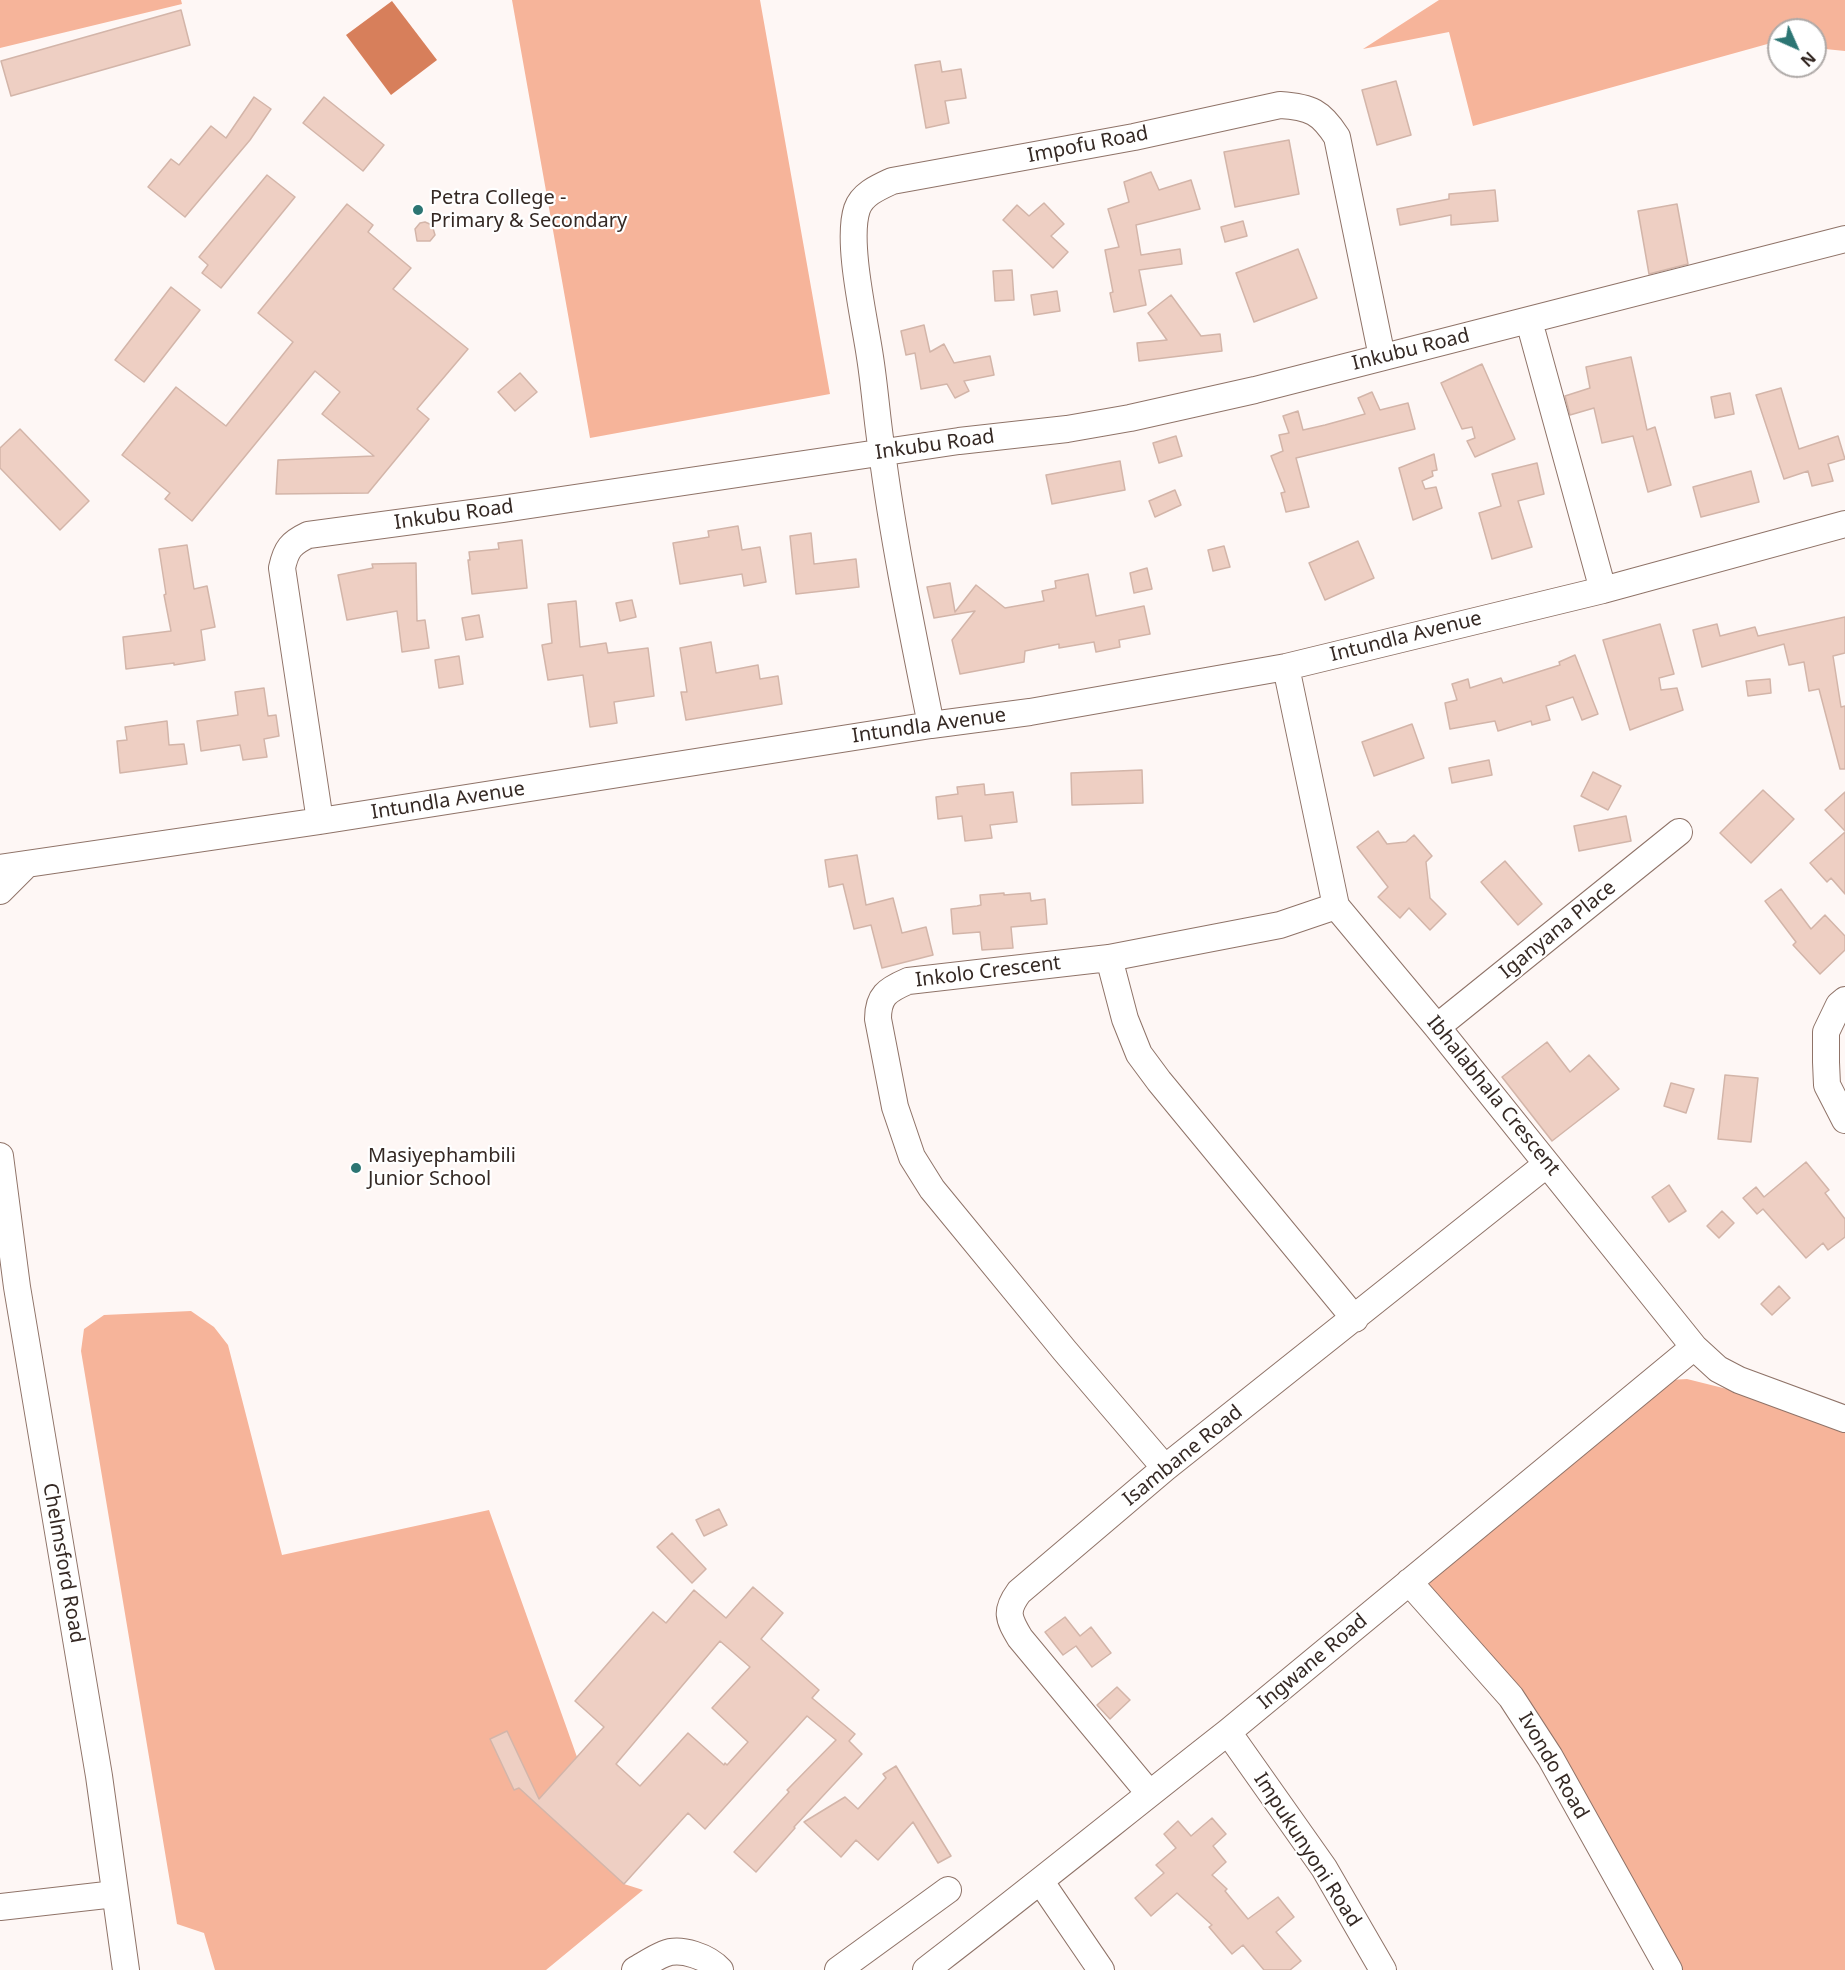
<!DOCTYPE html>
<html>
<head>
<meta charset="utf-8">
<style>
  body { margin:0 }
  #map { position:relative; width:1845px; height:1970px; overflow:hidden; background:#fef7f5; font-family:"Noto Sans",sans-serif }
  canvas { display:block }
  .north { position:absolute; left:1767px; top:18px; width:60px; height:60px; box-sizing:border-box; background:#fff; border:2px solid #aea9a7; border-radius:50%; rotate:135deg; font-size:16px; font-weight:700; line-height:24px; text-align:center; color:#352924 }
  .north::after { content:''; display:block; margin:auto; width:21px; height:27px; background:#2c7573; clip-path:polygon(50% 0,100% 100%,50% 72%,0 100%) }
</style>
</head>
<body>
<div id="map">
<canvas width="1845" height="1970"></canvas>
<div class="north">N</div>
</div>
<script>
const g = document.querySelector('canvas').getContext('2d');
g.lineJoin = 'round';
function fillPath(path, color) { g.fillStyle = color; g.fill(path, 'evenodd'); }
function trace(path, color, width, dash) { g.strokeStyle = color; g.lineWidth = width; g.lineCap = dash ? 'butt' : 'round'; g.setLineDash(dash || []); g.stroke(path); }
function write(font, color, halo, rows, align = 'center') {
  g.font = font + ' "Noto Sans",sans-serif'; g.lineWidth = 4.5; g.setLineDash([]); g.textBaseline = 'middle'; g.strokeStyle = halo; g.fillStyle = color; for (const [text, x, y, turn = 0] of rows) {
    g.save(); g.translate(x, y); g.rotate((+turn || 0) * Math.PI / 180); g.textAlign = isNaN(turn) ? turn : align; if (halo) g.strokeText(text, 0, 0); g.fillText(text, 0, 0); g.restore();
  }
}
fillPath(new Path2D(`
  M 0,0 L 181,0 L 182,4 L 0,48 Z
  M 512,0 L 760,0 L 830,394 L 590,438 Z
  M 1439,0 L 1845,0 L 1845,51 L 1815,48 L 1815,30 L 1779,30 L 1779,44 L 1771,43 L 1473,126 L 1449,32 L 1363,49 Z
  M 191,1311 L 214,1327 L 228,1345 L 282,1555 L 489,1510 L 577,1757 L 536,1803 L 624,1884 L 643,1890 L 546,1970 L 215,1970 L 204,1933 L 177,1924 L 81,1351 L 84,1329 L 104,1315 Z
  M 1687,1379 L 1731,1390 L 1845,1426 L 1845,1970 L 1678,1970 L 1429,1587 L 1430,1577 L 1670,1380 Z`), '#f6b49a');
fillPath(new Path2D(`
  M 392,1 L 437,60 L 391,95 L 346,35 Z`), '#d77f5b');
const building = new Path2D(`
  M 181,10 L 190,45 L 11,96 L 1,61 Z
  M 940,61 L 942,72 L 961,69 L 966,98 L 945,101 L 949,123 L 926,128 L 915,65 Z
  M 1396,81 L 1411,135 L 1377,145 L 1362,90 Z
  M 254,97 L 271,109 L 250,140 L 185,217 L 148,187 L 171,159 L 179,165 L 211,126 L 226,138 Z
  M 324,97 L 384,145 L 363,171 L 303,123 Z
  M 1289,140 L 1299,194 L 1235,207 L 1224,152 Z
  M 1151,172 L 1159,190 L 1191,180 L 1200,209 L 1136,225 L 1141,255 L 1180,249 L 1182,264 L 1139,270 L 1146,305 L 1114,312 L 1110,293 L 1113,292 L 1105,250 L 1119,247 L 1108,209 L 1129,202 L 1124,182 Z
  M 267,175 L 295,197 L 221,288 L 202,273 L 208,265 L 199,257 Z
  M 1495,190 L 1498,221 L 1451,225 L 1451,215 L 1400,225 L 1397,209 L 1449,199 L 1449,194 Z
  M 1044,203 L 1064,224 L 1051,236 L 1068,252 L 1053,268 L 1003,220 L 1017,205 L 1029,216 Z
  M 347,204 L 373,225 L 368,232 L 411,268 L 393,289 L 468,349 L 417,409 L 429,419 L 368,493 L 276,494 L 278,460 L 374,456 L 322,414 L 340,392 L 315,371 L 192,521 L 165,499 L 170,493 L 122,455 L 176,387 L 226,426 L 293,342 L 258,313 Z
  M 1677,204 L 1688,264 L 1649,274 L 1638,211 Z
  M 1243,221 L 1247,236 L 1225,242 L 1221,227 Z
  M 425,222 L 432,225 L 435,235 L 430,241 L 417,241 L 415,229 L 420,223 Z
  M 1298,249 L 1317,298 L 1254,322 L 1236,273 Z
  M 1012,270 L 1014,300 L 995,301 L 993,271 Z
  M 171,287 L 200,310 L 144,382 L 115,360 Z
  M 1057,291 L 1060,311 L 1034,315 L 1031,295 Z
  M 1171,295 L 1201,336 L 1220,334 L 1222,351 L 1139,361 L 1137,343 L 1167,340 L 1148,313 Z
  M 924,325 L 930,352 L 944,344 L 954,363 L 990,356 L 994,375 L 964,381 L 969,391 L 955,398 L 947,384 L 921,389 L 915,353 L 906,355 L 901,331 Z
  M 1631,357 L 1647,430 L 1655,427 L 1671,485 L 1648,492 L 1633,436 L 1602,443 L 1594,408 L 1570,415 L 1565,396 L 1590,388 L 1586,367 Z
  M 1482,364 L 1515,439 L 1475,457 L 1467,441 L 1475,438 L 1472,427 L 1462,429 L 1441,383 Z
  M 520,373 L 537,392 L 515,411 L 498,392 Z
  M 1781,388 L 1799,449 L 1838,436 L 1845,459 L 1828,464 L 1833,481 L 1812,486 L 1808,471 L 1784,479 L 1756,395 Z
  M 1372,392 L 1380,410 L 1408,403 L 1415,429 L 1296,458 L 1309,507 L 1286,512 L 1281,493 L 1285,492 L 1271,456 L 1283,451 L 1279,435 L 1289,433 L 1283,416 L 1298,411 L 1303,430 L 1325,425 L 1365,414 L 1358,398 Z
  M 1730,393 L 1734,414 L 1715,418 L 1711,397 Z
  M 20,429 L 89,501 L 60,530 L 0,468 L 0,448 Z
  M 1176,436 L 1182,456 L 1159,463 L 1153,443 Z
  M 1434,454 L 1437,470 L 1432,471 L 1433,476 L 1422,481 L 1425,489 L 1436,487 L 1442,508 L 1413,520 L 1399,468 Z
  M 1120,461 L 1125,490 L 1052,504 L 1046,475 Z
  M 1537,463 L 1544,494 L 1518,501 L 1532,547 L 1492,559 L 1479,513 L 1501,506 L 1492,474 Z
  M 1751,471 L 1759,502 L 1701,517 L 1693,487 Z
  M 1175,490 L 1181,505 L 1155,517 L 1149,501 Z
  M 738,526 L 742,550 L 760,547 L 766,582 L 744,586 L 742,574 L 680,584 L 673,543 L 709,537 L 708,531 Z
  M 811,533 L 814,564 L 856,559 L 859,587 L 796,594 L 790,536 Z
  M 522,540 L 527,588 L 472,594 L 468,560 L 470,560 L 469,552 L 499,549 L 498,543 Z
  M 1358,541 L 1374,578 L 1325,600 L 1309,563 Z
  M 187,545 L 194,589 L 207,586 L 215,627 L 201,630 L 205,660 L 174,665 L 174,663 L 126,669 L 123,637 L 171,631 L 164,595 L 166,594 L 159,549 Z
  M 1224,546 L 1230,567 L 1213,571 L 1208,550 Z
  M 416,563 L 417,621 L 425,620 L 429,648 L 402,652 L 397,611 L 347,620 L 338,575 L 373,568 L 372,564 Z
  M 1147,568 L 1152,589 L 1134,593 L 1130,573 Z
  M 1088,574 L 1096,616 L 1144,606 L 1150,634 L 1119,640 L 1120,647 L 1096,652 L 1094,642 L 1059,648 L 1059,644 L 1025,651 L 1024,662 L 960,674 L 952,640 L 975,611 L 934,618 L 927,587 L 950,583 L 955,612 L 976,585 L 1005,608 L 1044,601 L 1042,591 L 1056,588 L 1055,581 Z
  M 632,600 L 636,617 L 620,621 L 616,603 Z
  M 576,601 L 580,647 L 606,643 L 608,653 L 648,648 L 654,696 L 614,702 L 617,723 L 590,727 L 583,675 L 548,680 L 542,645 L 552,643 L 548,604 Z
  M 479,615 L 483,637 L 466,640 L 462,618 Z
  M 1845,617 L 1845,653 L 1833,656 L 1841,707 L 1845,706 L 1845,769 L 1840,769 L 1819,689 L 1809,691 L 1804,662 L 1789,665 L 1784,644 L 1702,667 L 1693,630 L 1717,624 L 1720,636 L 1755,627 L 1758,636 Z
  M 1660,624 L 1674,674 L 1659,678 L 1661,690 L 1677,688 L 1683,710 L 1630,730 L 1603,640 Z
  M 711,642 L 716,673 L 758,665 L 760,679 L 778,676 L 782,704 L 686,720 L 681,692 L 687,692 L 680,648 Z
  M 1575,655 L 1598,714 L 1582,720 L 1573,697 L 1546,706 L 1550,720 L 1532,725 L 1531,721 L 1498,731 L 1495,721 L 1450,729 L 1445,703 L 1457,700 L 1452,684 L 1468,679 L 1470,688 L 1501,678 L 1503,683 L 1560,665 L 1559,662 Z
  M 459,656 L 463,684 L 439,688 L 435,660 Z
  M 1770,679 L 1771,693 L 1748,696 L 1746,681 Z
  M 264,688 L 268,716 L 276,715 L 279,736 L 264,739 L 267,757 L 243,760 L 240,745 L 201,751 L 197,721 L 238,715 L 235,692 Z
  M 167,721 L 169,745 L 184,744 L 187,764 L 120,773 L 117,741 L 127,740 L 125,727 Z
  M 1412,724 L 1424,758 L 1374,776 L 1362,742 Z
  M 1489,760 L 1492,775 L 1452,783 L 1449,768 Z
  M 1142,770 L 1143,803 L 1072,805 L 1071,773 Z
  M 1593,772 L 1621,786 L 1608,810 L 1581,796 Z
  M 984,784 L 985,795 L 1013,792 L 1017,822 L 990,825 L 992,838 L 965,841 L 962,816 L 938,819 L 936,797 L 958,794 L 957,787 Z
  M 1763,790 L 1794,819 L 1751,863 L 1720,833 Z
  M 1845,792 L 1845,831 L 1825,810 Z
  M 1626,816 L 1631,841 L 1579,851 L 1574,826 Z
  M 1378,831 L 1387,844 L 1406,842 L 1414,835 L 1432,856 L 1426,862 L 1430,898 L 1446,914 L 1430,930 L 1409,908 L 1400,918 L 1378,897 L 1388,887 L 1357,847 Z
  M 1845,832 L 1845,894 L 1831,878 L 1827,882 L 1810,863 Z
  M 857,855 L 866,905 L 893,898 L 902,933 L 926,927 L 933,955 L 882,968 L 871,925 L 854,929 L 843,884 L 829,887 L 825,860 Z
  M 1505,861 L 1542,904 L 1518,925 L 1481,882 Z
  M 1781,889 L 1811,929 L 1825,915 L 1845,936 L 1845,950 L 1820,974 L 1793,945 L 1796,942 L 1765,901 Z
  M 1004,893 L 1004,895 L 1030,893 L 1031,901 L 1045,899 L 1047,924 L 1011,927 L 1013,948 L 982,950 L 980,932 L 953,934 L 951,909 L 977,906 L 981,905 L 980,895 Z
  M 1547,1042 L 1570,1072 L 1589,1055 L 1619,1089 L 1552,1141 L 1502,1077 Z
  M 1725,1075 L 1758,1078 L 1751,1142 L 1718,1139 Z
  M 1671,1083 L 1694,1089 L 1686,1113 L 1664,1106 Z
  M 1806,1162 L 1829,1190 L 1825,1193 L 1845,1219 L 1845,1237 L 1828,1250 L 1823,1243 L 1806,1258 L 1763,1209 L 1757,1214 L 1743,1198 L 1756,1187 L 1764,1197 Z
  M 1669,1185 L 1686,1211 L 1669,1222 L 1652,1197 Z
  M 1722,1211 L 1734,1223 L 1719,1238 L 1707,1226 Z
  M 1779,1286 L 1790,1298 L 1772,1315 L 1761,1304 Z
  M 719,1509 L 727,1525 L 704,1536 L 696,1520 Z
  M 672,1533 L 706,1569 L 692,1583 L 657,1547 Z
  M 753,1587 L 783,1613 L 761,1639 L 819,1690 L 812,1698 L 855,1734 L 849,1741 L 862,1754 L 794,1827 L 795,1828 L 756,1872 L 734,1852 L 789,1792 L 787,1790 L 836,1740 L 807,1716 L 705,1829 L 688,1813 L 624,1884 L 519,1788 L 514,1790 L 490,1739 L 507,1731 L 539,1799 L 604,1727 L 575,1701 L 653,1612 L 666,1623 L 694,1590 L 726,1618 ZM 720,1641 L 750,1667 L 712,1708 L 748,1742 L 727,1765 L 725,1763 L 724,1765 L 688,1733 L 640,1786 L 616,1764 Z
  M 1065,1617 L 1080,1636 L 1091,1627 L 1111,1653 L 1092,1667 L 1076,1646 L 1063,1655 L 1045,1632 Z
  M 1117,1687 L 1130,1700 L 1110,1719 L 1097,1705 Z
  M 896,1766 L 951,1856 L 938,1863 L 913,1822 L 878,1860 L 856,1840 L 841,1857 L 804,1822 L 845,1797 L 858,1809 L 886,1778 L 883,1774 Z
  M 1212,1818 L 1226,1834 L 1213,1846 L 1226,1862 L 1212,1875 L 1227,1889 L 1225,1891 L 1248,1919 L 1278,1897 L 1294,1917 L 1276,1932 L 1301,1961 L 1290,1970 L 1264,1970 L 1243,1945 L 1232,1954 L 1209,1927 L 1212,1925 L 1177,1893 L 1151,1916 L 1135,1898 L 1164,1873 L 1156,1865 L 1176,1848 L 1164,1834 L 1178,1821 L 1191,1836 Z`);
fillPath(building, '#eecfc3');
trace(building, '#d3b5a9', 1.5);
const minor = new Path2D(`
  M 1529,321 L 1603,590
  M 1286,667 L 1336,906 L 1437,1027 L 1694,1347 L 1718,1369 L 1739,1380 L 1845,1419
  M 931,725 C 913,635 894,544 882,452 C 877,421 875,389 870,357 C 865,321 846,242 857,209 C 862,194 879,187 892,181 L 1134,137 L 1280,105 C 1311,107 1321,112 1337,137 L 1382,357
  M 320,821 L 282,568 C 286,549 291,543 308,535 L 502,509 L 959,441 L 1067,429 L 1130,418 L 1255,390 L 1845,239
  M 0,868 L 320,821 L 931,725 L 1030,712 L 1286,667 L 1603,590 L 1845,524
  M 0,891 L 27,864
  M 1109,958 L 1125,1019 L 1139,1054 L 1159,1081 L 1355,1319
  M 1845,1000 L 1839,1005 L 1826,1032 L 1826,1062 L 1827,1085 L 1845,1120
  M 1437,1027 L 1679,832
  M 0,1156 L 17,1287 L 99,1776 L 126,1970
  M 1165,1468 L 1065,1351 L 932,1189 L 912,1157 L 895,1107 L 878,1019 C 878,996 887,990 908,981 L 1109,958 L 1280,925 L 1336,906
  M 1409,1582 L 1511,1697 L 1550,1757 L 1669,1970
  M 1228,1732 L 1324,1868 L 1383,1970
  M 1149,1793 L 1020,1638 C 1008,1618 1005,1611 1019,1592 L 1165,1468 L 1547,1164
  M 1041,1882 L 1101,1970
  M 0,1907 L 115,1894
  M 635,1970 C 644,1965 654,1958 664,1954 C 681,1947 708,1957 720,1970
  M 838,1970 L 948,1890
  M 926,1970 C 1028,1892 1127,1811 1228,1732 L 1694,1347`);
trace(minor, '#8f7368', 28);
trace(minor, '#fff', 26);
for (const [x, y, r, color] of [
  [418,210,6,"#2c7573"],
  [356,1168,6,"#2c7573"]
]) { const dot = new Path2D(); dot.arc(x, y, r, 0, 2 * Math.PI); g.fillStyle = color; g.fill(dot); trace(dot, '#fff', 2); }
write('20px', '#352924', '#fff', [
  ["Impofu Road",1088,145,-11],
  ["Inkubu Road",1411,350,-14],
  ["Inkubu Road",935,445,-8],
  ["Inkubu Road",454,515,-8],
  ["Intundla Avenue",1406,637,-14],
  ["Intundla Avenue",929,726,-8],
  ["Intundla Avenue",448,801,-9],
  ["Iganyana Place",1558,930,-39],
  ["Inkolo Crescent",988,972,-7],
  ["Ibhalabhala Crescent",1493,1096,51],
  ["Isambane Road",1183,1456,-39],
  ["Chelmsford Road",63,1563,80],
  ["Ingwane Road",1313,1662,-40],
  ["Ivondo Road",1553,1766,60],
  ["Impukunyoni Road",1307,1850,57]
]);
write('20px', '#352924', '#fff', [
  ["Petra College -",430,198],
  ["Primary & Secondary",430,221],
  ["Masiyephambili",368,1156],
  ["Junior School",368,1179]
], 'left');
</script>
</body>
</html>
